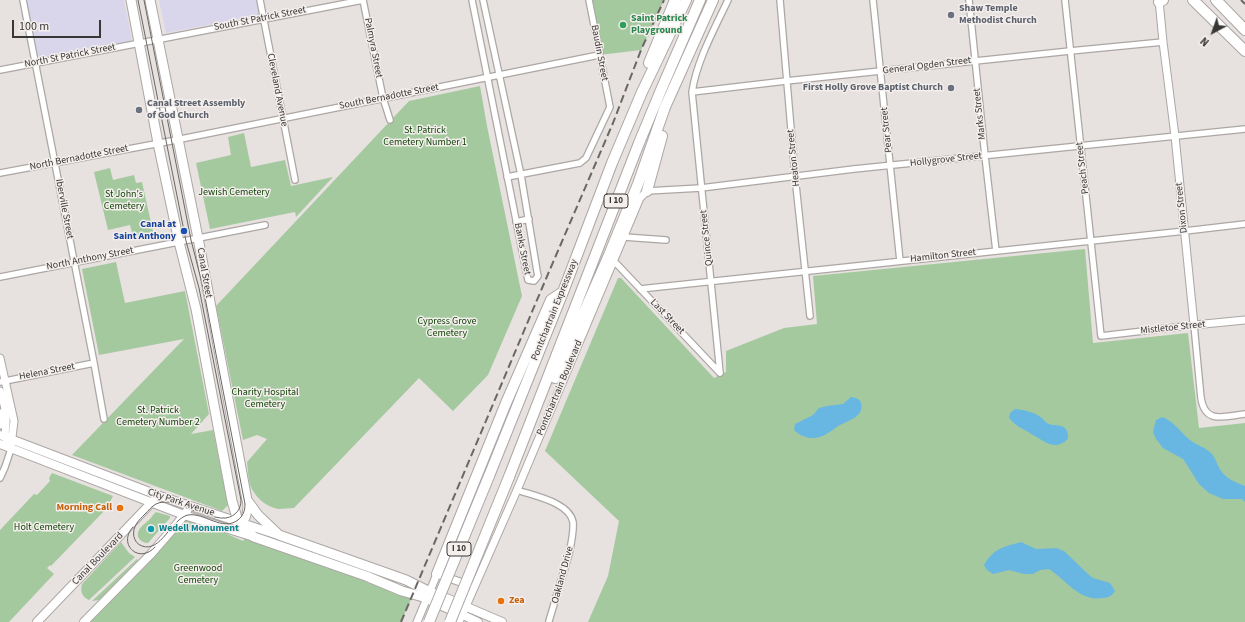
<!DOCTYPE html>
<html>
<head>
<meta charset="utf-8">
<style>
  body { margin:0 }
  #map { position:relative; width:1245px; height:622px; overflow:hidden; background:#e7e1df; font-family:"Source Sans 3",sans-serif }
  canvas { display:block }
  .north { position:absolute; left:1193px; top:12px; width:40px; height:40px; -webkit-text-stroke:3px #f4efec; paint-order:stroke; rotate:221deg; font-size:11px; font-weight:700; line-height:16px; text-align:center; color:#393736 }
  .north::after { content:''; display:block; margin:auto; width:14px; height:18px; background:#393736; clip-path:polygon(50% 0,100% 100%,50% 72%,0 100%) }
  .scale { position:absolute; left:12px; top:20px; width:89px; height:18px; box-sizing:border-box; border:2px solid #393736; border-top:0; padding-left:5px; font-size:12px; line-height:14px; white-space:nowrap; color:#393736; -webkit-text-stroke:3px #f4efec; paint-order:stroke }
</style>
</head>
<body>
<div id="map">
<canvas width="1245" height="622"></canvas>
<div class="north">N</div>
<div class="scale">100 m</div>
</div>
<script>
const g = document.querySelector('canvas').getContext('2d');
g.lineJoin = 'round';
function fillPath(path, color) { g.fillStyle = color; g.fill(path, 'evenodd'); }
function trace(path, color, width, dash) { g.strokeStyle = color; g.lineWidth = width; g.lineCap = dash ? 'butt' : 'round'; g.setLineDash(dash || []); g.stroke(path); }
function write(font, color, halo, rows, align = 'center') {
  g.font = font + ' "Source Sans 3",sans-serif'; g.lineWidth = 3; g.setLineDash([]); g.textBaseline = 'middle'; g.strokeStyle = halo; g.fillStyle = color; for (const [text, x, y, turn = 0] of rows) {
    g.save(); g.translate(x, y); g.rotate((+turn || 0) * Math.PI / 180); g.textAlign = isNaN(turn) ? turn : align; if (halo) g.strokeText(text, 0, 0); g.fillText(text, 0, 0); g.restore();
  }
}
fillPath(new Path2D(`
  M 26,0 L 124,0 L 132,41 L 38,59 Z
  M 159,0 L 257,0 L 260,15 L 166,33 Z`), '#d9d6ec');
fillPath(new Path2D(`
  M 589,0 L 664,0 L 641,50 L 599,55 Z
  M 480,86 L 487,126 L 522,296 L 488,375 L 453,411 L 419,378 L 294,508 C 289,508 283,509 278,509 C 266,507 254,496 250,485 C 248,478 248,469 247,462 L 267,439 L 257,435 L 243,440 L 216,306 L 409,101 Z
  M 244,133 L 251,167 L 285,160 L 291,186 L 333,177 L 296,217 L 295,212 L 210,229 L 196,163 L 231,155 L 228,137 Z
  M 110,168 L 113,180 L 134,175 L 136,183 L 142,182 L 154,236 L 134,240 L 130,225 L 108,230 L 94,172 Z
  M 1085,249 L 1093,343 L 1188,333 L 1199,428 L 1245,423 L 1245,622 L 588,622 L 608,576 L 619,521 L 545,451 L 618,278 L 621,278 L 714,378 L 726,372 L 726,351 L 784,328 L 817,324 L 813,276 Z
  M 116,262 L 125,303 L 185,291 L 209,414 L 191,434 L 213,430 L 228,505 L 222,511 L 72,455 L 184,339 L 99,355 L 82,269 Z
  M 52,473 L 113,496 L 107,508 L 51,566 L 50,565 L 47,568 L 54,574 L 9,622 L 0,622 L 0,530 L 34,494 L 37,495 L 50,481 L 49,478 Z
  M 156,512 L 170,516 L 170,518 L 148,543 C 142,543 135,538 139,530 C 141,526 146,523 150,519 C 152,517 153,514 156,512 Z
  M 184,515 L 243,541 L 247,535 L 413,595 L 401,622 L 84,622 Z
  M 121,542 L 129,553 L 135,557 L 89,600 C 82,597 80,591 82,584 Z
  M 137,559 L 138,560 L 101,598 L 99,600 L 92,601 Z`), '#a5c99f');
fillPath(new Path2D(`
  M 851,397 C 856,398 859,398 861,403 C 865,417 847,421 838,426 C 835,428 832,431 828,433 C 817,441 803,439 794,430 L 795,424 L 813,415 L 819,408 L 827,406 L 843,404 Z
  M 1015,409 C 1025,410 1034,412 1042,418 C 1044,420 1046,423 1049,424 C 1054,426 1060,424 1065,428 C 1068,431 1068,435 1068,439 C 1054,452 1045,441 1033,435 C 1024,429 1016,427 1009,418 L 1010,413 Z
  M 1162,417 C 1174,421 1180,432 1190,440 C 1196,445 1205,447 1211,453 C 1216,458 1217,466 1222,472 C 1227,479 1237,483 1245,486 L 1245,502 L 1242,499 L 1223,499 L 1209,493 L 1199,484 L 1187,465 L 1183,459 L 1163,448 L 1156,439 L 1153,432 L 1156,420 Z
  M 1021,542 L 1036,549 L 1056,548 L 1064,551 L 1088,574 L 1093,578 L 1110,583 L 1115,591 C 1112,596 1108,598 1102,598 C 1080,602 1066,580 1049,569 L 1040,570 L 1033,574 L 1024,574 L 1009,570 L 993,574 L 987,570 L 984,565 C 994,548 1003,547 1021,542 Z`), '#68b7e3');
const minor = new Path2D(`
  M 23,0 L 94,363 L 104,419
  M 260,0 L 295,180
  M 363,0 L 383,98 L 390,120
  M 472,0 L 528,280 L 534,281 L 538,276 L 537,271 L 521,175 L 483,0
  M 780,0 L 795,176 L 810,316
  M 873,0 L 900,261
  M 969,0 L 985,156 L 996,251
  M 1065,0 L 1101,336 L 1194,325 L 1201,398 C 1205,425 1225,416 1245,414
  M 0,70 L 363,0
  M 692,92 L 786,81 L 1070,51 L 1163,42
  M 0,173 L 171,141 L 599,55
  M 507,177 L 580,163 L 586,158 L 610,107 L 589,0
  M 647,191 L 701,188 L 854,169 L 1245,129
  M 516,222 L 529,219
  M 624,237 L 666,240
  M 613,260 L 720,373
  M 0,277 L 265,225
  M 640,289 L 1185,231 L 1245,224
  M 720,373 L 692,92 C 697,60 714,30 728,0
  M 0,382 L 94,363
  M 0,478 L 5,467 L 11,449
  M 517,490 C 534,496 569,502 573,522 C 574,532 571,544 569,554 L 549,621`);
const tertiary = new Path2D(`
  M 1159,0 L 1163,42 L 1175,136 L 1194,325 L 1245,320
  M 0,358 L 14,421 L 11,445
  M 0,391 C 3,400 6,410 6,419 C 7,427 3,434 7,441
  M 0,425 L 3,412
  M 417,622 L 437,574 L 469,585
  M 459,622 L 517,490 L 640,198 L 647,191`);
const secondary = new Path2D(`
  M 0,435 L 160,496 L 278,535
  M 0,444 L 184,515 L 254,537
  M 238,525 C 248,521 248,509 247,500
  M 467,607 L 502,622
  M 463,615 L 478,622
  M 37,622 L 154,500
  M 84,622 L 150,555 L 177,524 L 187,511`);
const primary = new Path2D(`
  M 131,0 L 158,143 L 179,242 L 196,309 L 232,501 L 238,521 L 254,537 L 366,576 L 402,591 L 423,597 L 463,615
  M 150,0 L 198,238 L 247,500 L 258,515 L 279,535 L 406,580 L 430,592 L 467,607
  M 154,114 L 172,111`);
const trunk = new Path2D(`
  M 1193,0 L 1245,51
  M 1216,0 L 1245,30
  M 1159,2 L 1163,0`);
const motorway = new Path2D(`
  M 649,63 L 675,0
  M 647,191 L 662,136
  M 555,378 L 609,255 L 638,184 L 665,107 L 713,0
  M 489,476 L 563,292 L 612,163 L 642,92 L 686,0
  M 509,477 L 639,143 L 661,90 L 700,0
  M 437,574 L 506,403 L 551,300 L 563,292`);
trace(minor, '#aca7a4', 8);
trace(tertiary, '#aca7a4', 9);
trace(secondary, '#aca7a4', 10);
trace(primary, '#aca7a4', 11);
trace(trunk, '#aca7a4', 12);
trace(motorway, '#aca7a4', 12);
trace(minor, '#fff', 5.5);
trace(tertiary, '#fff', 7);
trace(secondary, '#fff', 8);
trace(primary, '#fff', 9);
trace(trunk, '#fff', 10);
trace(motorway, '#fff', 10);
trace(new Path2D(`
  M 138,0 L 186,241 L 199,288 L 241,500 C 241,509 236,516 226,518 C 214,520 182,505 168,502 C 164,502 160,502 156,504 C 152,506 148,511 145,514 C 142,517 139,520 137,523 C 131,531 133,543 142,546 C 161,553 171,519 188,515 C 204,512 222,532 238,520 C 243,516 245,511 245,504 L 203,287 L 191,240 L 144,0
  M 133,527 C 117,544 139,565 155,547`), '#6a6765', 1);
trace(new Path2D(`
  M 1241,0 L 1245,4
  M 401,622 L 548,274 L 613,123 L 641,50 L 664,0`), '#6a6765', 2, [8, 4]);
const motorwayBridge = new Path2D(`
  M 429,622 L 489,476
  M 450,622 L 509,477`);
trace(motorwayBridge, '#aca7a4', 12, []);
trace(motorwayBridge, '#fff', 10);
for (const [x, y, r, color] of [
  [951,15,4,"#6b7280"],
  [623,25,4,"#2e9e5b"],
  [951,88,4,"#6b7280"],
  [139,110,4,"#6b7280"],
  [184,231,4,"#1a4fb4"],
  [120,508,4,"#e8710a"],
  [151,529,4,"#0f9aa8"],
  [501,601,4,"#e8710a"]
]) { const dot = new Path2D(); dot.arc(x, y, r, 0, 2 * Math.PI); g.fillStyle = color; g.fill(dot); trace(dot, '#f4efec', 1.5); }
for (const [x, y, w] of [
  [616,201,24],
  [459,549,24]
]) { const box = new Path2D(); box.roundRect(x - w / 2, y - 7, w, 14, 3); g.fillStyle = '#f4efec'; g.fill(box); trace(box, '#393736', 1); }
write('bold 9px', '#393736', null, [
  ["I 10",616,201],
  ["I 10",459,549]
]);
write('bold 10px', '#5b616d', '#f4efec', [
  ["Shaw Temple",959,9],
  ["Methodist Church",959,21],
  ["First Holly Grove Baptist Church",943,88,"right"],
  ["Canal Street Assembly",147,104],
  ["of God Church",147,116]
], 'left');
write('10px', '#393736', '#f4efec', [
  ["South St Patrick Street",260,19,-11],
  ["Palmyra Street",373,48,79],
  ["Baudin Street",599,53,79],
  ["North St Patrick Street",70,56,-11],
  ["General Ogden Street",927,66,-7],
  ["Cleveland Avenue",277,90,79],
  ["South Bernadotte Street",389,97,-11],
  ["Marks Street",980,114,-96],
  ["Pear Street",887,130,-96],
  ["North Bernadotte Street",79,158,-11],
  ["Heaton Street",794,158,-96],
  ["Hollygrove Street",946,160,-6],
  ["Peach Street",1083,168,-97],
  ["Dixon Street",1182,208,-96],
  ["Iberville Street",64,209,79],
  ["Quince Street",707,238,-96],
  ["Banks Street",522,249,79],
  ["Hamilton Street",943,256,-6],
  ["North Anthony Street",90,259,-11],
  ["Canal Street",204,273,80],
  ["Pontchartrain Expressway",555,310,-68],
  ["Last Street",667,317,46],
  ["Mistletoe Street",1173,328,-6],
  ["Helena Street",47,372,-11],
  ["Pontchartrain Boulevard",560,388,-67],
  ["City Park Avenue",181,503,18],
  ["Canal Boulevard",98,559,-46],
  ["Oakland Drive",563,575,-75]
]);
write('bold 10px', '#27864d', '#f4efec', [
  ["Saint Patrick",631,19],
  ["Playground",631,31]
], 'left');
write('10px', '#093e01', '#f4efec', [
  ["St. Patrick",425,131],
  ["Cemetery Number 1",425,143],
  ["Jewish Cemetery",234,193],
  ["St John's",124,195],
  ["Cemetery",124,207],
  ["Cypress Grove",447,322],
  ["Cemetery",447,334],
  ["Charity Hospital",265,393],
  ["Cemetery",265,405],
  ["St. Patrick",158,411],
  ["Cemetery Number 2",158,423],
  ["Holt Cemetery",44,528],
  ["Greenwood",198,569],
  ["Cemetery",198,581]
]);
write('bold 10px', '#164399', '#f4efec', [
  ["Canal at",176,225],
  ["Saint Anthony",176,237]
], 'right');
write('bold 10px', '#c56008', '#f4efec', [
  ["Morning Call",112,508],
  ["Zea",509,601,"left"]
], 'right');
write('bold 10px', '#0d838f', '#f4efec', [
  ["Wedell Monument",159,529]
], 'left');
</script>
</body>
</html>
